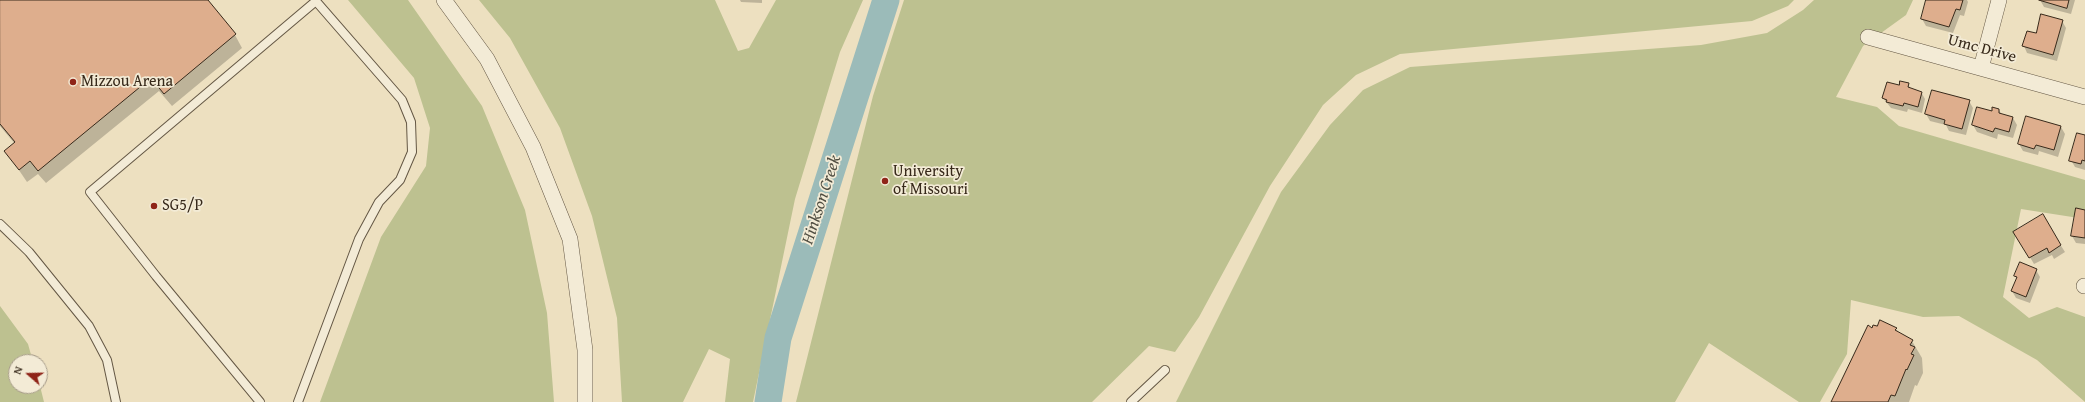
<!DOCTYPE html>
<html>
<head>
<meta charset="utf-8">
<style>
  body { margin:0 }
  #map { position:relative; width:2085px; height:402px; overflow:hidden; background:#ede0c0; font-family:"Gentium Book Plus",serif }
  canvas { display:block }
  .north { position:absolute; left:8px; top:354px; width:40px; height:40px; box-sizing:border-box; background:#f3ebd6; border:1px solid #a89d8b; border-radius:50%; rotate:290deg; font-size:11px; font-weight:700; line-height:16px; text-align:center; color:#37291a }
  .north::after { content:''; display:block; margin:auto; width:14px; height:18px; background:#8f2418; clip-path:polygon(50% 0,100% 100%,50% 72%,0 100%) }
</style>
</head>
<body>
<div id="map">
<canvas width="2085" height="402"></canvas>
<div class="north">N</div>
</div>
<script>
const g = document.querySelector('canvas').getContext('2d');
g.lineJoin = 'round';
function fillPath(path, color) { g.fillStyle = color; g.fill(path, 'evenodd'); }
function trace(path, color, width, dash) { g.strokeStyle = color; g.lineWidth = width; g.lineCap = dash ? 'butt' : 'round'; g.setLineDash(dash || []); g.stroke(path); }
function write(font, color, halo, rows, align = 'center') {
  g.font = font + ' "Gentium Book Plus",serif'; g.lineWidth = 3.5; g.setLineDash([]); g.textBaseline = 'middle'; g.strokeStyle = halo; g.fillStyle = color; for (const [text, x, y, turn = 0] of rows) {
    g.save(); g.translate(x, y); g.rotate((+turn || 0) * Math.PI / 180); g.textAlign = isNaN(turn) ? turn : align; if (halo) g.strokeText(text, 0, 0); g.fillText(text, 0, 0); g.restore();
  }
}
fillPath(new Path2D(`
  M 348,0 L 408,0 L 482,106 L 525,210 L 547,313 L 554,402 L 320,402 L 381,237 L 426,166 L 430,128 L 414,78 Z
  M 479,0 L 715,0 L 738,51 L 749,48 L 776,0 L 863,0 L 840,52 L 795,199 L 753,402 L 725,402 L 730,359 L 709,349 L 683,402 L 622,402 L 617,318 L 592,216 L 560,128 L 510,38 Z
  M 904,0 L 1794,0 L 1788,6 L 1752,21 L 1400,54 L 1356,75 L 1323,105 L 1270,186 L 1199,317 L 1175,352 L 1149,346 L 1092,402 L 796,402 L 873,96 Z
  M 1814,0 L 1913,0 L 1906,15 L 1863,46 L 1836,97 L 1877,107 L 1899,126 L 2085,180 L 2085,219 L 2021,209 L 2003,297 L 2029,318 L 2057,307 L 2085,317 L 2085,402 L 2037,360 L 1959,316 L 1923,317 L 1851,300 L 1847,354 L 1820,402 L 1799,402 L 1709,343 L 1675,402 L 1176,402 L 1281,192 L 1330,125 L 1363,90 L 1410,67 L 1701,45 L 1767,33 L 1803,10 Z
  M 0,306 L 28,344 L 33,362 L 16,362 L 16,386 L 40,386 L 44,402 L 0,402 Z`), '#bdc190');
fillPath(new Path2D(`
  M 0,0 L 207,0 L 235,35 L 242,48 L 172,106 L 159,91 L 46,183 L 38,174 L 27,182 L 6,151 L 15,144 L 0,126 Z
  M 740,0 L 762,0 L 762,3 L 741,2 Z
  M 1927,0 L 1967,0 L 1968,2 L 1964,16 L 1960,15 L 1953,33 L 1926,26 L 1922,19 Z
  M 2040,0 L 2075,0 L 2071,14 L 2044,7 Z
  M 2062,21 L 2066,28 L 2057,61 L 2027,53 L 2024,46 L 2037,34 Z
  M 1908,84 L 1911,90 L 1921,92 L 1925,99 L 1922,113 L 1908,109 L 1907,112 L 1891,108 L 1883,98 Z
  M 1969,101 L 1973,108 L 1966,135 L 1949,131 L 1946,125 L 1930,121 L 1926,114 Z
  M 1999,110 L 2002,115 L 2013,118 L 2017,125 L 2013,138 L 1998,134 L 1997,139 L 1977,132 L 1973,125 L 1992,112 Z
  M 2027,117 L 2061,127 L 2065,134 L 2058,157 L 2039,151 L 2038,155 L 2023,151 L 2019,144 Z
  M 2085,136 L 2085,170 L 2075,167 L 2071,160 Z
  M 2085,211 L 2085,244 L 2076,243 L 2072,236 Z
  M 2042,216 L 2065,252 L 2054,259 L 2052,255 L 2034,264 L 2015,232 Z
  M 2036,270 L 2040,277 L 2030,303 L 2016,298 L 2012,291 L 2017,279 L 2015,276 Z
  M 1873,329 L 1896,329 L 1899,333 L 1912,341 L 1922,358 L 1923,373 L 1917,386 L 1915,385 L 1909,402 L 1832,402 Z`), '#0003');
trace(new Path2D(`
  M 768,402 L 778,338 L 886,0`), '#9bbbb9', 27);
const building = new Path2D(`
  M 0,0 L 208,0 L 236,34 L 164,94 L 151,78 L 38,171 L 30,161 L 19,170 L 4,151 L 15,142 L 0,124 Z
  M 1926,0 L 1963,0 L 1960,10 L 1956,9 L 1949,27 L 1921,19 Z
  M 2039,0 L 2069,0 L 2067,8 Z
  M 2041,14 L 2063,20 L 2053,55 L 2022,46 L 2027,31 L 2036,33 Z
  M 1900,81 L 1909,83 L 1908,87 L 1922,92 L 1918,107 L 1904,103 L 1903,106 L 1886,102 L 1887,100 L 1882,98 L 1887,82 L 1899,85 Z
  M 1932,90 L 1970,100 L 1962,129 L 1944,124 L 1945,120 L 1925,114 Z
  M 1977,107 L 1992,111 L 1992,107 L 1999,109 L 1999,113 L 2013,117 L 2009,132 L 1995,128 L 1993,132 L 1972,125 Z
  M 2026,116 L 2061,126 L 2054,150 L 2036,145 L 2034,149 L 2018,144 Z
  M 2077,133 L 2085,135 L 2085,161 L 2082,160 L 2081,164 L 2069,161 Z
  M 2076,208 L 2085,210 L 2085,238 L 2071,236 Z
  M 2043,214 L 2061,245 L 2049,253 L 2047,248 L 2029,258 L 2013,232 Z
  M 2020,262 L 2037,269 L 2026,297 L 2011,291 L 2017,277 L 2014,276 Z
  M 1880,320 L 1897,328 L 1895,330 L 1913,340 L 1910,345 L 1915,347 L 1911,354 L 1914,355 L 1907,370 L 1906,369 L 1895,396 L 1891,395 L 1888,402 L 1831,402 L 1868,325 L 1872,328 L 1873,325 L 1877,326 Z`);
fillPath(building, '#deae8d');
trace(building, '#37291a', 1);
const lane = new Path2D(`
  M 0,224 L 29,252 L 89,326 L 107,360 L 116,402
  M 260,402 L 156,276 L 90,192 L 316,1
  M 298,402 L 359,239 L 379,202 L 400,180 L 412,152 L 411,122 L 402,100 L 315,0
  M 1131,402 L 1165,370`);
const street = new Path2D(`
  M 444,0 L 487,59 L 533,147 L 570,239 L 585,350 L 585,402
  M 1868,37 L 2085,97
  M 1981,68 L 1999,0
  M 2084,286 L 2085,286`);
trace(lane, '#645744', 10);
trace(street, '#645744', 16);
trace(lane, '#f3ebd6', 8);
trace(street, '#f3ebd6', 15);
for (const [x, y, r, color] of [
  [73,82,4,"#8f2418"],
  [885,181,4,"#8f2418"],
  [154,206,4,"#8f2418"]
]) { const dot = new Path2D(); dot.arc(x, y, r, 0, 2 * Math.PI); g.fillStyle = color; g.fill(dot); trace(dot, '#f3ebd6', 1.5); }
write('16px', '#37291a', '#f3ebd6', [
  ["Umc Drive",1982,49,15]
]);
write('16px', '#37291a', '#f3ebd6', [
  ["Mizzou Arena",81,82],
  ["University",893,172],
  ["of Missouri",893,190],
  ["SG5/P",162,206]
], 'left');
write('italic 17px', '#504e42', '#f3ebd6', [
  ["Hinkson Creek",822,200,-72]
]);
</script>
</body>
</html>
